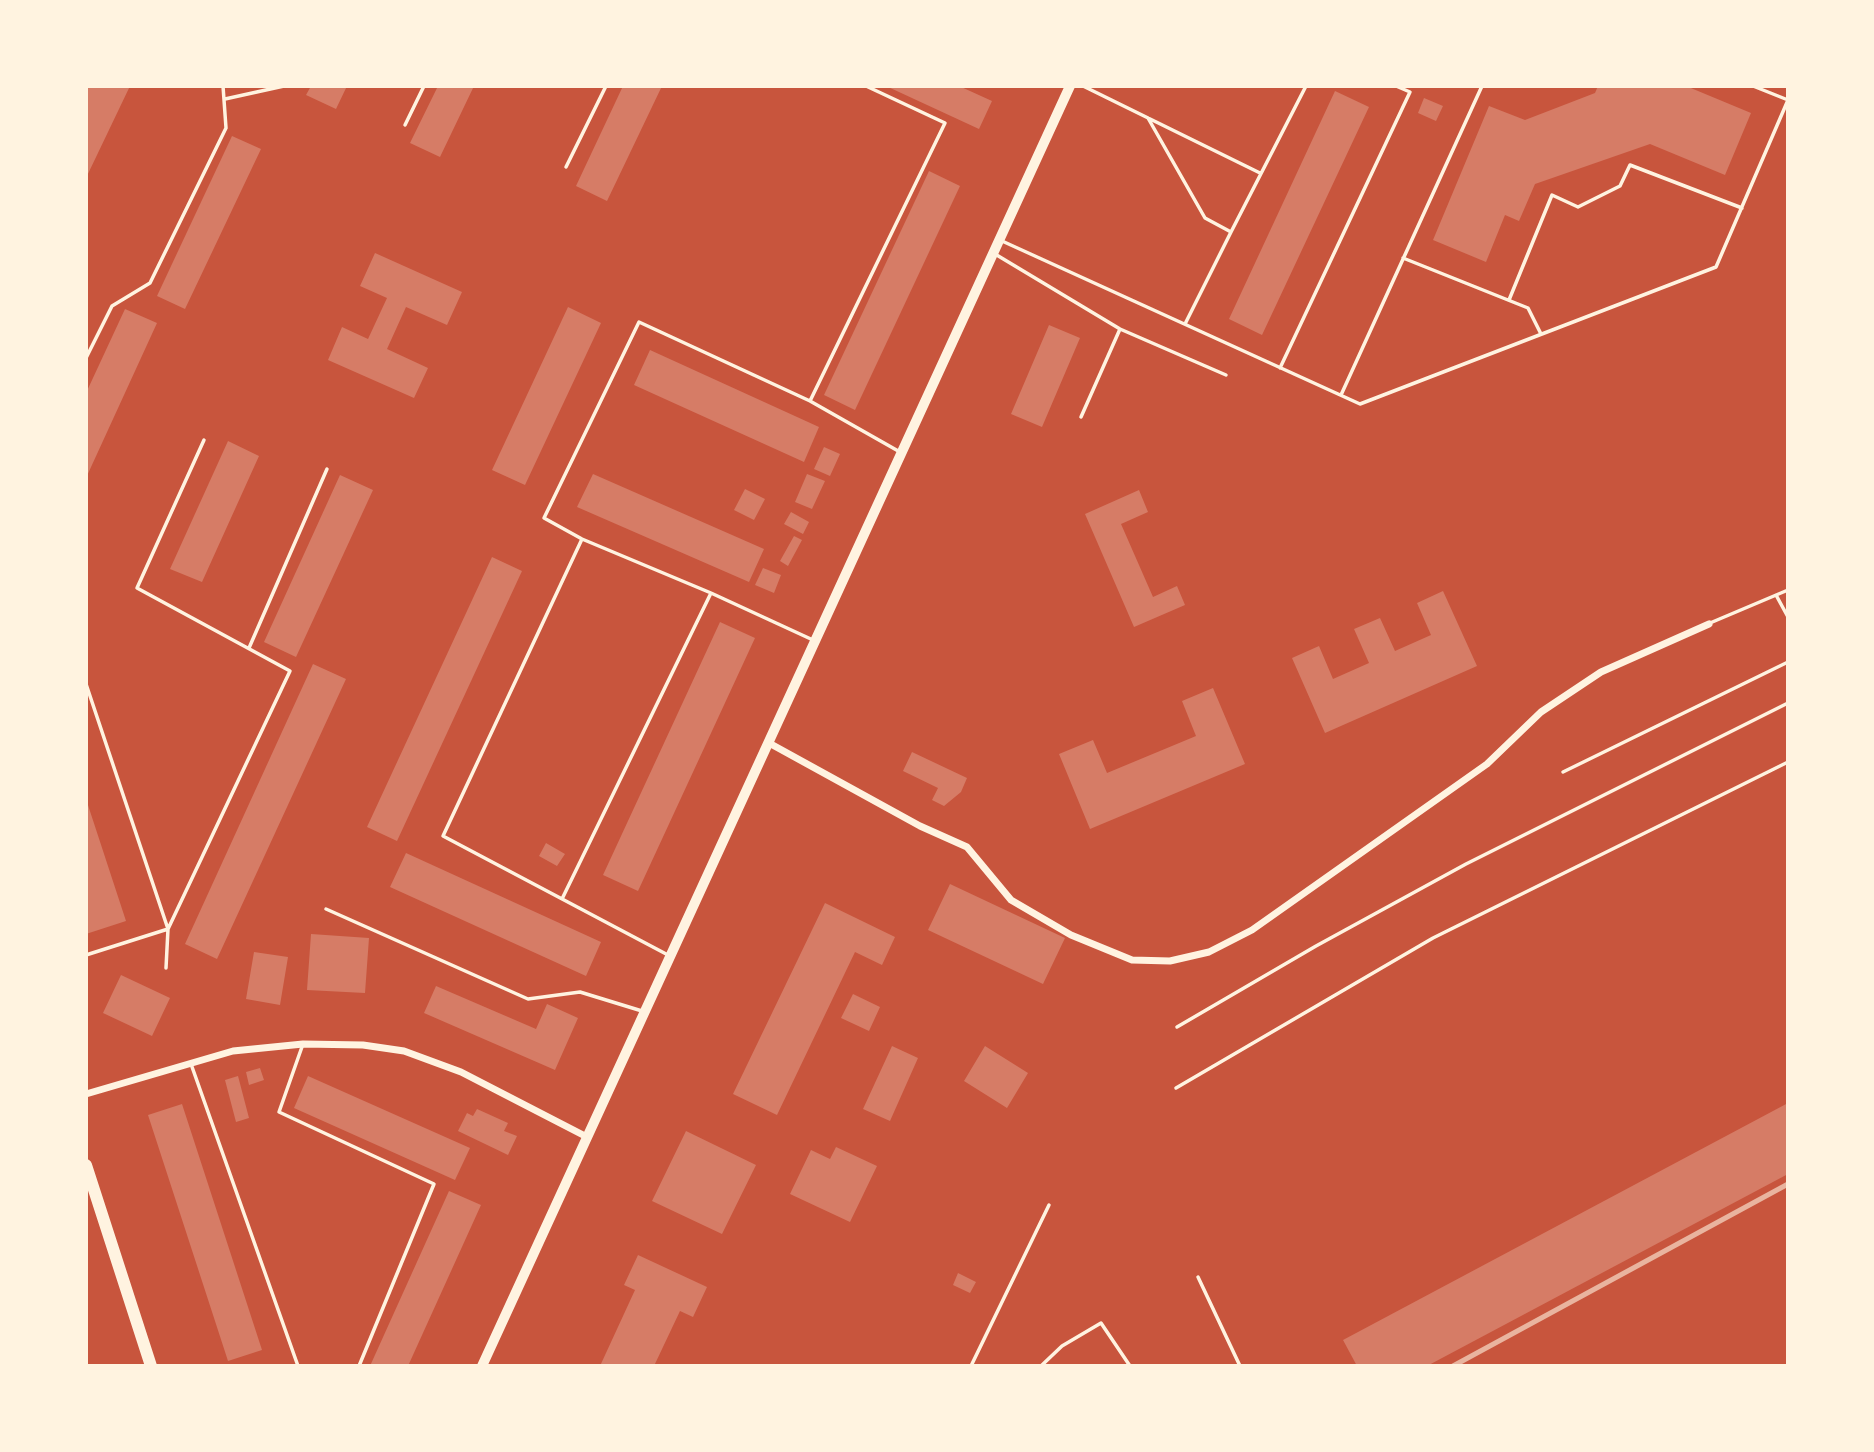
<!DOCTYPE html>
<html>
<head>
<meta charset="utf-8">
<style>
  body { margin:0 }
  #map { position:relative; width:1874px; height:1452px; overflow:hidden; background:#c8553d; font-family:Inter,sans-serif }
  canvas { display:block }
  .frame { position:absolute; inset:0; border:88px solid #fff3e0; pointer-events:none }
</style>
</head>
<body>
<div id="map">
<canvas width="1874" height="1452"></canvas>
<div class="frame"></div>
</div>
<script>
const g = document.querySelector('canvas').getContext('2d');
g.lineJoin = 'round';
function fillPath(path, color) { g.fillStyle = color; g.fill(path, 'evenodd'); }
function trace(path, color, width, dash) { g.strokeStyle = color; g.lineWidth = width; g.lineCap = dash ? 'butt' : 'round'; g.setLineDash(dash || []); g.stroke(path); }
fillPath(new Path2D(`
  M 86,86 L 130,86 L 86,178 Z
  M 311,86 L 347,86 L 336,109 L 306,95 Z
  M 438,86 L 474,86 L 440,157 L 410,143 Z
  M 623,86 L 662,86 L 607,201 L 576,186 Z
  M 886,86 L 959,86 L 992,101 L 979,129 Z
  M 1598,86 L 1686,86 L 1751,113 L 1725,175 L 1650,144 L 1535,184 L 1519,221 L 1505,215 L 1486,262 L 1433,240 L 1489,106 L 1525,120 L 1595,93 Z
  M 1335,91 L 1369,107 L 1262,335 L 1229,319 Z
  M 1424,98 L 1443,106 L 1436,121 L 1418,113 Z
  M 232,136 L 261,149 L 185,309 L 157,296 Z
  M 929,171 L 960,186 L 855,410 L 824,395 Z
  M 375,253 L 462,292 L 447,325 L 406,307 L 387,349 L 428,368 L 414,398 L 328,360 L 342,327 L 368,339 L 387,298 L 360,286 Z
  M 568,307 L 601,323 L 525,485 L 492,470 Z
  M 125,309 L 157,323 L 86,478 L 86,393 Z
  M 1049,325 L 1080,338 L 1042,427 L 1011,414 Z
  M 650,350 L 819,427 L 804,462 L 634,385 Z
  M 228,441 L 259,456 L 202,582 L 170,569 Z
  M 824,447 L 840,454 L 830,476 L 814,469 Z
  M 593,474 L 764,549 L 749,582 L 577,507 Z
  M 807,474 L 825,481 L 812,509 L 795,502 Z
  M 340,475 L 373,490 L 296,657 L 264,642 Z
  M 745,489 L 765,499 L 754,520 L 734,510 Z
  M 1139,490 L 1148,512 L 1121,524 L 1153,597 L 1177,586 L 1185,605 L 1134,627 L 1085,514 Z
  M 791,512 L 809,522 L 803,534 L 784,524 Z
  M 794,536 L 802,540 L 788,566 L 780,561 Z
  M 492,557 L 522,571 L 397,841 L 367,827 Z
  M 763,568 L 781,575 L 774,593 L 755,585 Z
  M 1443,591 L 1477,666 L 1325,733 L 1292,658 L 1319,646 L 1333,679 L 1369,663 L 1354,629 L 1380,618 L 1395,651 L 1431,635 L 1417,603 Z
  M 720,622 L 755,638 L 638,891 L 603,875 Z
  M 313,664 L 346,679 L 217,959 L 185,944 Z
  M 1213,688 L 1245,764 L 1090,829 L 1059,754 L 1093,740 L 1107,773 L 1196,736 L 1182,701 Z
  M 912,752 L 967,778 L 961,792 L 944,806 L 932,800 L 938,788 L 903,771 Z
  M 86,799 L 126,921 L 86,934 Z
  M 546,843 L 565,854 L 557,866 L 539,856 Z
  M 406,853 L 601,942 L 586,976 L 390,887 Z
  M 950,884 L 1065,938 L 1043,984 L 928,930 Z
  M 825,903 L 895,937 L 882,965 L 855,952 L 777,1115 L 733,1094 Z
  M 311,934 L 369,938 L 365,993 L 307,990 Z
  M 254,952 L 288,957 L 280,1005 L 246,999 Z
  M 121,975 L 170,998 L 152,1036 L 103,1013 Z
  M 436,986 L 536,1029 L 547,1004 L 578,1018 L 555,1070 L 424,1013 Z
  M 853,994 L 880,1007 L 869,1031 L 841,1018 Z
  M 892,1046 L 918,1058 L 890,1121 L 863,1109 Z
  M 985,1046 L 1028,1073 L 1007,1108 L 964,1081 Z
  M 260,1068 L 264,1080 L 249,1085 L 246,1072 Z
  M 238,1076 L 249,1118 L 236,1122 L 225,1080 Z
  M 308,1076 L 470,1148 L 455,1180 L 294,1108 Z
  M 1788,1103 L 1788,1174 L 1427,1366 L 1357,1366 L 1343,1340 Z
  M 182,1104 L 262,1350 L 228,1361 L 148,1115 Z
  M 477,1109 L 508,1123 L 504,1131 L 517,1136 L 508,1155 L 458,1131 L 467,1113 L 473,1116 Z
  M 686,1131 L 756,1165 L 722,1234 L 652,1201 Z
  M 836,1147 L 877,1166 L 850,1222 L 790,1194 L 811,1150 L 830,1159 Z
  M 449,1191 L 481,1205 L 408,1366 L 370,1366 Z
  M 638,1255 L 707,1287 L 693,1317 L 680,1311 L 654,1366 L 600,1366 L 635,1290 L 624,1285 Z
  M 958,1273 L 976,1282 L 970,1293 L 953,1285 Z`), '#d67c66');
trace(new Path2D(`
  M 1083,86 L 1260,173
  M 225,99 L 284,86
  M 1148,118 L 1205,218 L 1231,232 L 1306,86
  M 405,125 L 424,86
  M 566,167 L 606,86
  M 1002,241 L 1360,404 L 1716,267 L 1788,100 L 1753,86
  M 995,254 L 1120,329 L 1226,375
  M 1403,258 L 1528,308 L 1541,334
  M 1509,300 L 1552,195 L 1578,207 L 1620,186 L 1630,165 L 1742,208
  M 1185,324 L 1231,232
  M 86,358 L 112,306 L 150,283 L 226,128 L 223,86
  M 1280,368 L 1410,92 L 1396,86
  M 1341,395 L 1482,86
  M 810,401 L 945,123 L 866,86
  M 1081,417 L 1120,329
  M 582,539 L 443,836 L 668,955
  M 1776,595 L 1788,617
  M 1710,623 L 1788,590
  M 813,640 L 711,593 L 582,539 L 544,518 L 639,322 L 810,401 L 900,452
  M 249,648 L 327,469
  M 86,684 L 168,929 L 86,955
  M 1563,772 L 1788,662
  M 562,899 L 711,593
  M 326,909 L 528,999 L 580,992 L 642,1011
  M 166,968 L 168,929 L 290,671 L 137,588 L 204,440
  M 1177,1027 L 1316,946 L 1466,864 L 1788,703
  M 303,1044 L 279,1112 L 434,1184 L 359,1366
  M 191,1064 L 298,1366
  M 1176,1088 L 1433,938 L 1788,762
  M 1198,1277 L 1240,1366
  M 971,1366 L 1049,1205
  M 1041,1366 L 1062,1346 L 1101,1323 L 1130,1366`), '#fff3e0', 3.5);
trace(new Path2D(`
  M 769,743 L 920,826 L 967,847 L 1011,900 L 1071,935 L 1132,960 L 1170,961 L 1209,952 L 1252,930 L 1487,764 L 1541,712 L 1601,672 L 1709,624
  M 86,1094 L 233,1051 L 303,1044 L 363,1045 L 404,1051 L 461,1072 L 587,1137`), '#fff3e0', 7);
trace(new Path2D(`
  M 482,1366 L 1070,86`), '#fff3e0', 10);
trace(new Path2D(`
  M 86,1165 L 151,1366`), '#fff3e0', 12);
trace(new Path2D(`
  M 1453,1366 L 1788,1184`), '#e9b49f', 5);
</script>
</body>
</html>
